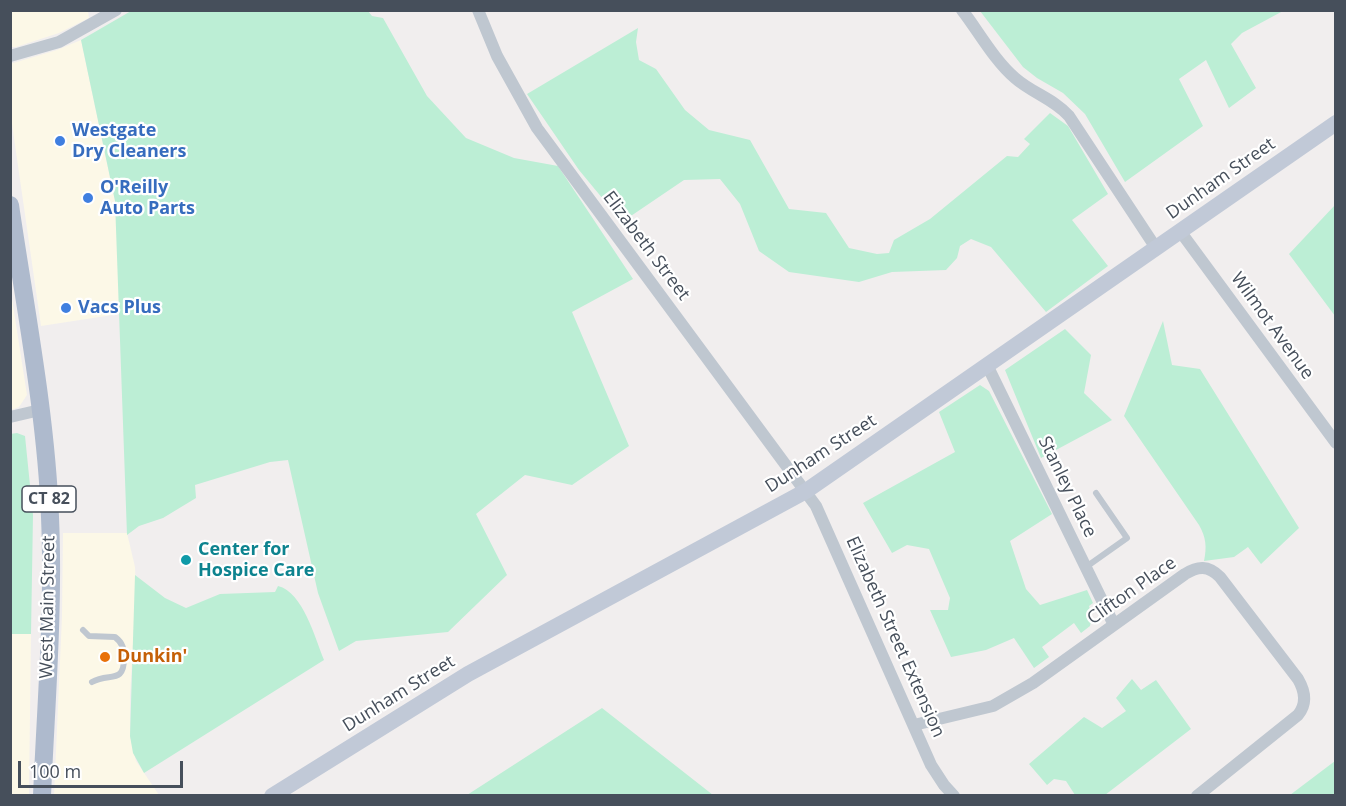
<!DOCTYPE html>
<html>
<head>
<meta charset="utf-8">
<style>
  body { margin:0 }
  #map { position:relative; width:1346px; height:806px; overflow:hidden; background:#f1eeee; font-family:"Open Sans",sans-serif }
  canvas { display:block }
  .frame { position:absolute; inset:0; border:12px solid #464f5b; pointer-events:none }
  .scale { position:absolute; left:18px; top:761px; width:165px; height:27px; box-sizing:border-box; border:3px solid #464f5b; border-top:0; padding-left:8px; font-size:18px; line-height:21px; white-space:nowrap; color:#464f5b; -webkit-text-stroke:4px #fff; paint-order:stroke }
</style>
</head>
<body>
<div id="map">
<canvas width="1346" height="806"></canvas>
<div class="frame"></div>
<div class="scale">100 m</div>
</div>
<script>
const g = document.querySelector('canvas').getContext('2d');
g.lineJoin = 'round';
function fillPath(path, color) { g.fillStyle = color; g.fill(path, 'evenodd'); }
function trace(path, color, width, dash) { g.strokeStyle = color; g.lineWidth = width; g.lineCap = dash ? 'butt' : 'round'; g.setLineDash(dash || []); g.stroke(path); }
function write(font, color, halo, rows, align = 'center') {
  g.font = font + ' "Open Sans",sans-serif'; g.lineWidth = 4.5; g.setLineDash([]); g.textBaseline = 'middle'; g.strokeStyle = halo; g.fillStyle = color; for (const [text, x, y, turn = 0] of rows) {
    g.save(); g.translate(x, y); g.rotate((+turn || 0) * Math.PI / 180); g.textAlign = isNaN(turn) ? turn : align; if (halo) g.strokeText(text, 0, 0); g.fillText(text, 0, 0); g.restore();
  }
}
fillPath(new Path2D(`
  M 11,11 L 88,11 L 89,18 L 59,33 L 16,47 L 11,47 Z
  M 81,40 L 115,201 L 118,233 L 119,314 L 41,326 L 11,117 L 10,64 L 57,50 Z
  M 10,286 L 27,395 L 19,407 L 11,410 Z
  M 63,533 L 127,533 L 135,567 L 136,592 L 130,696 L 130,736 L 136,761 L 159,795 L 54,796 L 62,616 Z
  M 10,634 L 31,634 L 29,795 L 11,795 Z`), '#fcf8e7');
fillPath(new Path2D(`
  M 131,11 L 368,11 L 372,16 L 383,18 L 427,96 L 466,138 L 514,158 L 558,166 L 633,279 L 572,312 L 629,446 L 572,485 L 525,475 L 476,514 L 507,575 L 448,632 L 356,641 L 339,651 L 318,593 L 288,460 L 270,462 L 195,485 L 196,498 L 163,518 L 139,526 L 127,535 L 115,201 L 81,40 Z
  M 980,11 L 1283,11 L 1242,33 L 1231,44 L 1256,88 L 1229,108 L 1206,60 L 1179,79 L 1203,126 L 1125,182 L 1085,114 L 1063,93 L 1037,78 L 1023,67 Z
  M 638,28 L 636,42 L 639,60 L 656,69 L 685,110 L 709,130 L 750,140 L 789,209 L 826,213 L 849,248 L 877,254 L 889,253 L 894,240 L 930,219 L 1007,156 L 1018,157 L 1030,144 L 1024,139 L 1050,113 L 1068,126 L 1108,194 L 1072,220 L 1108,266 L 1046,312 L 991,247 L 971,239 L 960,246 L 957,258 L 946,270 L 892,272 L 859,282 L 789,272 L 759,251 L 740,204 L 720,179 L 684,180 L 622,222 L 579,170 L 527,94 Z
  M 1335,205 L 1335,316 L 1289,254 Z
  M 1163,321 L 1172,365 L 1200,369 L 1299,528 L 1261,564 L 1248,547 L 1234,557 L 1204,561 C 1207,547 1206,537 1199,525 L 1124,416 Z
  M 1065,329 L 1091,355 L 1084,393 L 1112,420 L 1041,458 L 1005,370 Z
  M 980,385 L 989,391 L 1052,514 L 1010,541 L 1026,589 L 1040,605 L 1087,590 L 1093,603 L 1089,606 L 1092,616 L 1090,626 L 1081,633 L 1074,623 L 1042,647 L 1049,657 L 1034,668 L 1014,638 L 986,650 L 951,657 L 930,610 L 948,610 L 950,598 L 929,549 L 907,545 L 892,553 L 863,503 L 955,452 L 939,412 Z
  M 17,433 L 25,436 L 33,515 L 31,634 L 11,634 L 10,434 Z
  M 135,575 L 165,598 L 186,608 L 220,594 L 275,592 L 278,586 C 303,592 315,638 324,660 L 144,773 L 133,753 L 130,736 Z
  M 1132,679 L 1141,690 L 1156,680 L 1191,729 L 1105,795 L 1075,795 L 1066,781 L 1054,779 L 1047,785 L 1029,764 L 1084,717 L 1102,728 L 1126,711 L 1116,698 Z
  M 602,708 L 713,795 L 467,795 Z
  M 1335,761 L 1335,795 L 1290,795 Z`), '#bceed5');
trace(new Path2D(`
  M 1086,567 L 1127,538 L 1096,493
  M 83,630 L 89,636 L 115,637 C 123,643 124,649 124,658 C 124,685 109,672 92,682`), '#bfc7d0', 6);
trace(new Path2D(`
  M 478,10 L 497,56 L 537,128 L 816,506 L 931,765 L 944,785 L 954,796
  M 962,10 C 979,32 994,60 1015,78 C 1032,93 1054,99 1069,116 L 1156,248
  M 10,56 L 59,42 L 116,10
  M 1180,231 L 1336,443
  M 987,365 L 1114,625
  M 10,417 L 40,410
  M 914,725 L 993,706 L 1033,683 L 1185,574 C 1198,566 1208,565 1220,577 L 1298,679 C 1305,691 1307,704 1298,715 L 1197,796`), '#bfc7d0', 12);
trace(new Path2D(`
  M 272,796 L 468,674 L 806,491 L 1336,123`), '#c1c9d7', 16);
trace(new Path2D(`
  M 10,205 C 25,308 46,413 50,517 C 54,609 46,703 42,796`), '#aebacd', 18);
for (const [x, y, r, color] of [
  [60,141,6,"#3f7fe0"],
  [88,198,6,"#3f7fe0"],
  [66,308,6,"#3f7fe0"],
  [186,560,6,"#0f9aa8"],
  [105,657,6,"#e8710a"]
]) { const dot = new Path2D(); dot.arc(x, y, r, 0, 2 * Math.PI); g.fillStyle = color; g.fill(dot); trace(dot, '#fff', 2); }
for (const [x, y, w] of [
  [49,499,54]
]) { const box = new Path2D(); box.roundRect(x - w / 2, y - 13, w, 26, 4.5); g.fillStyle = '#fff'; g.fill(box); trace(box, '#464f5b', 1.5); }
write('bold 16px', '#464f5b', null, [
  ["CT 82",49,499]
]);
write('bold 18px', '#366cbe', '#fff', [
  ["Westgate",72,131],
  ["Dry Cleaners",72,152],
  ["O'Reilly",100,188],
  ["Auto Parts",100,209],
  ["Vacs Plus",78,308]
], 'left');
write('18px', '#464f5b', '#fff', [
  ["Dunham Street",1221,179,-35],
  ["Elizabeth Street",646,246,53],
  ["Wilmot Avenue",1272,326,54],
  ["Dunham Street",821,454,-33],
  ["Stanley Place",1067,487,64],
  ["Clifton Place",1132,591,-35],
  ["West Main Street",48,607,-89],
  ["Elizabeth Street Extension",895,637,66],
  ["Dunham Street",399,694,-32]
]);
write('bold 18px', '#0d838f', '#fff', [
  ["Center for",198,550],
  ["Hospice Care",198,571]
], 'left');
write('bold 18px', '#c56008', '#fff', [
  ["Dunkin'",117,657]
], 'left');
</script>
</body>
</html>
